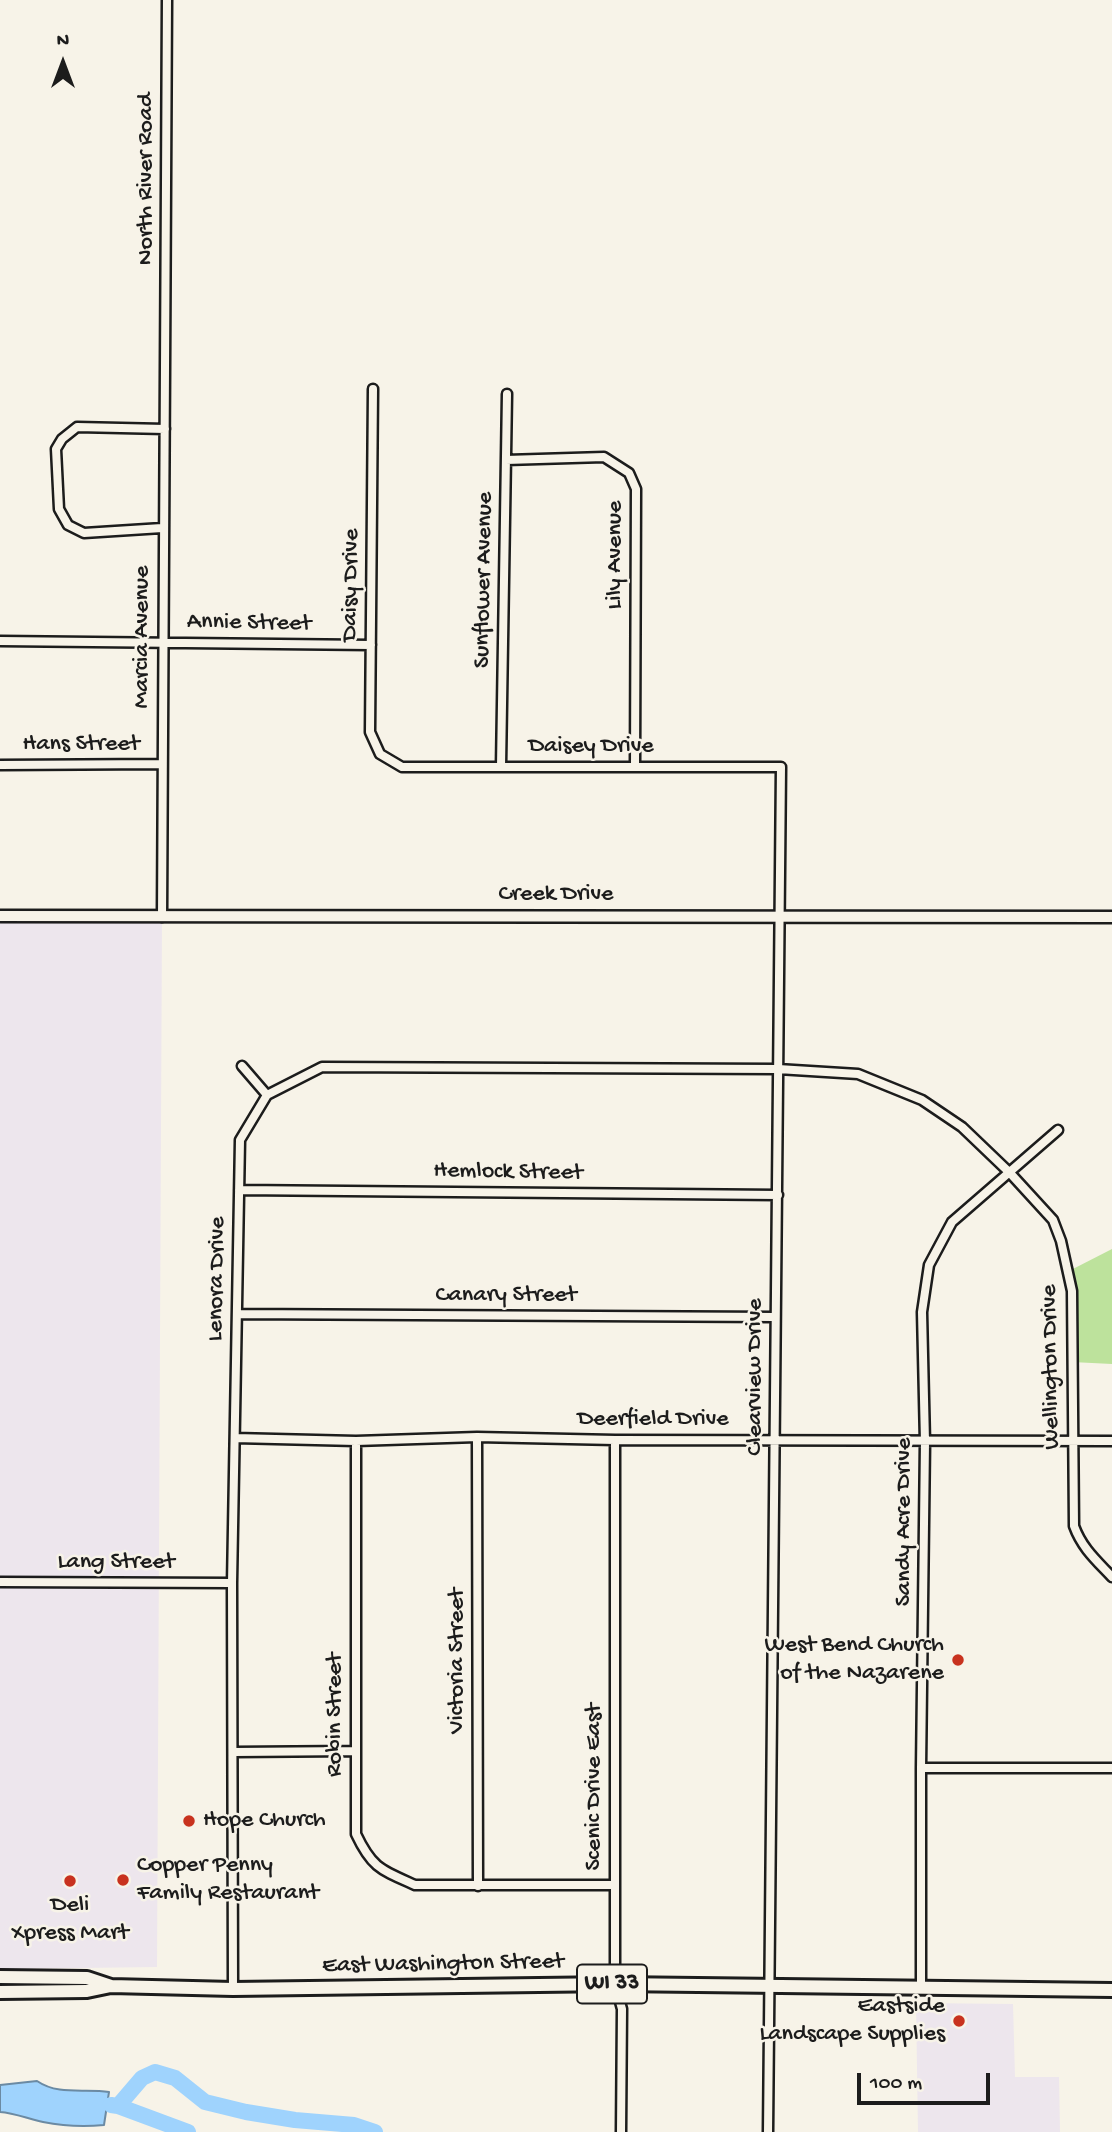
<!DOCTYPE html>
<html>
<head>
<meta charset="utf-8">
<style>
  body { margin:0 }
  #map { position:relative; width:1112px; height:2132px; overflow:hidden; background:#f7f3e8; font-family:"Gochi Hand",sans-serif }
  canvas { display:block }
  .north { position:absolute; left:28px; top:28px; width:70px; height:70px; -webkit-text-stroke:5px #f7f3e8; paint-order:stroke; rotate:0deg; font-size:19px; font-weight:700; line-height:28px; text-align:center; color:#1c1c1c }
  .north::after { content:''; display:block; margin:auto; width:24px; height:32px; background:#1c1c1c; clip-path:polygon(50% 0,100% 100%,50% 72%,0 100%) }
  .scale { position:absolute; left:857px; top:2073px; width:133px; height:32px; box-sizing:border-box; border:4px solid #1c1c1c; border-top:0; padding-left:9px; font-size:21px; line-height:24px; white-space:nowrap; color:#1c1c1c; -webkit-text-stroke:5px #f7f3e8; paint-order:stroke }
</style>
</head>
<body>
<div id="map">
<canvas width="1112" height="2132"></canvas>
<div class="north">N</div>
<div class="scale">100 m</div>
</div>
<script>
const g = document.querySelector('canvas').getContext('2d');
g.lineJoin = 'round';
function fillPath(path, color) { g.fillStyle = color; g.fill(path, 'evenodd'); }
function trace(path, color, width, dash) { g.strokeStyle = color; g.lineWidth = width; g.lineCap = dash ? 'butt' : 'round'; g.setLineDash(dash || []); g.stroke(path); }
function write(font, color, halo, rows, align = 'center') {
  g.font = font + ' "Gochi Hand",sans-serif'; g.lineWidth = 5; g.setLineDash([]); g.textBaseline = 'middle'; g.strokeStyle = halo; g.fillStyle = color; for (const [text, x, y, turn = 0] of rows) {
    g.save(); g.translate(x, y); g.rotate((+turn || 0) * Math.PI / 180); g.textAlign = isNaN(turn) ? turn : align; if (halo) g.strokeText(text, 0, 0); g.fillText(text, 0, 0); g.restore();
  }
}
fillPath(new Path2D(`
  M 0,916 L 162,917 L 157,1967 L 0,1969 Z
  M 916,2003 L 1013,2004 L 1015,2077 L 1059,2077 L 1060,2132 L 918,2132 Z`), '#ede6ed');
fillPath(new Path2D(`
  M 1112,1249 L 1112,1364 L 1072,1362 L 1069,1271 Z`), '#bde29c');
const water = new Path2D(`
  M 37,2081 C 59,2096 85,2088 109,2092 L 104,2125 C 84,2127 63,2126 43,2122 C 28,2119 15,2113 0,2112 L 0,2085 Z`);
fillPath(water, '#9fd3fd');
trace(water, '#6b8aa3', 2);
trace(new Path2D(`
  M 111,2105 L 118,2106 L 188,2132
  M 118,2106 L 142,2078 L 155,2072 L 175,2078 L 205,2102 L 246,2112 L 295,2120 L 354,2125 L 375,2132`), '#9fd3fd', 16);
const minor = new Path2D(`
  M 373,389 L 370,732 L 380,754 L 402,767 L 781,767 L 768,2132
  M 506,460 L 604,457 L 629,473 L 636,489 L 635,766
  M 162,528 L 84,533 L 68,525 L 59,509 L 56,449 L 62,439 L 77,427 L 165,429
  M 0,641 L 371,645
  M 0,765 L 162,764
  M 501,766 L 507,394
  M 162,917 L 167,0
  M 242,1066 L 267,1095
  M 239,1190 L 778,1195
  M 237,1314 L 775,1317
  M 477,1437 L 478,1886
  M 235,1438 L 356,1441 L 477,1437 L 615,1440 L 1112,1441
  M 615,1440 L 615,1984 L 622,2009 L 621,2132
  M 356,1441 L 356,1834 C 372,1868 381,1870 415,1885 L 615,1885
  M 0,1582 L 232,1583
  M 234,1752 L 355,1751
  M 921,1768 L 1112,1768
  M 233,1989 L 232,1583 L 240,1140 L 267,1095 L 322,1067 L 778,1069 L 858,1074 L 922,1100 L 962,1127 L 1010,1173 L 1053,1220 L 1061,1241 L 1072,1291 L 1074,1526 C 1082,1548 1096,1560 1112,1577
  M 921,1989 L 921,1768 L 925,1442 L 922,1312 L 929,1265 L 952,1222 L 1058,1130`);
const tertiary = new Path2D(`
  M 0,916 L 1112,917`);
const primary = new Path2D(`
  M 0,1977 L 87,1978 L 111,1986
  M 0,1992 L 87,1991 L 111,1986 L 233,1989 L 615,1984 L 1112,1990`);
trace(minor, '#1c1c1c', 13);
trace(tertiary, '#1c1c1c', 15);
trace(primary, '#1c1c1c', 18);
trace(minor, '#f7f3e8', 8);
trace(tertiary, '#f7f3e8', 10);
trace(primary, '#f7f3e8', 12);
for (const [x, y, r, color] of [
  [958,1660,7,"#c8321e"],
  [189,1821,7,"#c8321e"],
  [123,1880,7,"#c8321e"],
  [70,1881,7,"#c8321e"],
  [959,2021,7,"#c8321e"]
]) { const dot = new Path2D(); dot.arc(x, y, r, 0, 2 * Math.PI); g.fillStyle = color; g.fill(dot); trace(dot, '#f7f3e8', 2.5); }
for (const [x, y, w] of [
  [612,1984,70]
]) { const box = new Path2D(); box.roundRect(x - w / 2, y - 19.5, w, 39, 5); g.fillStyle = '#f7f3e8'; g.fill(box); trace(box, '#1c1c1c', 2); }
write('bold 23px', '#1c1c1c', null, [
  ["WI 33",612,1984]
]);
write('24px', '#1c1c1c', '#f7f3e8', [
  ["North River Road",147,179,-90],
  ["Lily Avenue",616,555,-90],
  ["Sunflower Avenue",485,580,-89],
  ["Daisy Drive",352,585,-89],
  ["Annie Street",249,624,1],
  ["Marcia Avenue",143,637,-90],
  ["Hans Street",81,745],
  ["Daisey Drive",591,747],
  ["Creek Drive",556,895],
  ["Hemlock Street",508,1173,1],
  ["Lenora Drive",218,1279,-89],
  ["Canary Street",506,1296],
  ["Wellington Drive",1052,1367,-91],
  ["Clearview Drive",756,1377,-90],
  ["Deerfield Drive",653,1420],
  ["Sandy Acre Drive",905,1522,-90],
  ["Lang Street",116,1563],
  ["Victoria Street",458,1661,-90],
  ["Robin Street",336,1715,-90],
  ["Scenic Drive East",595,1787,-90],
  ["East Washington Street",443,1965,-1]
]);
write('24px', '#1c1c1c', '#f7f3e8', [
  ["West Bend Church",944,1646],
  ["of the Nazarene",944,1674],
  ["Hope Church",203,1821,"left"],
  ["Copper Penny",137,1866,"left"],
  ["Family Restaurant",137,1894,"left"],
  ["Deli",70,1906,"center"],
  ["Xpress Mart",70,1934,"center"],
  ["Eastside",945,2007],
  ["Landscape Supplies",945,2035]
], 'right');
</script>
</body>
</html>
